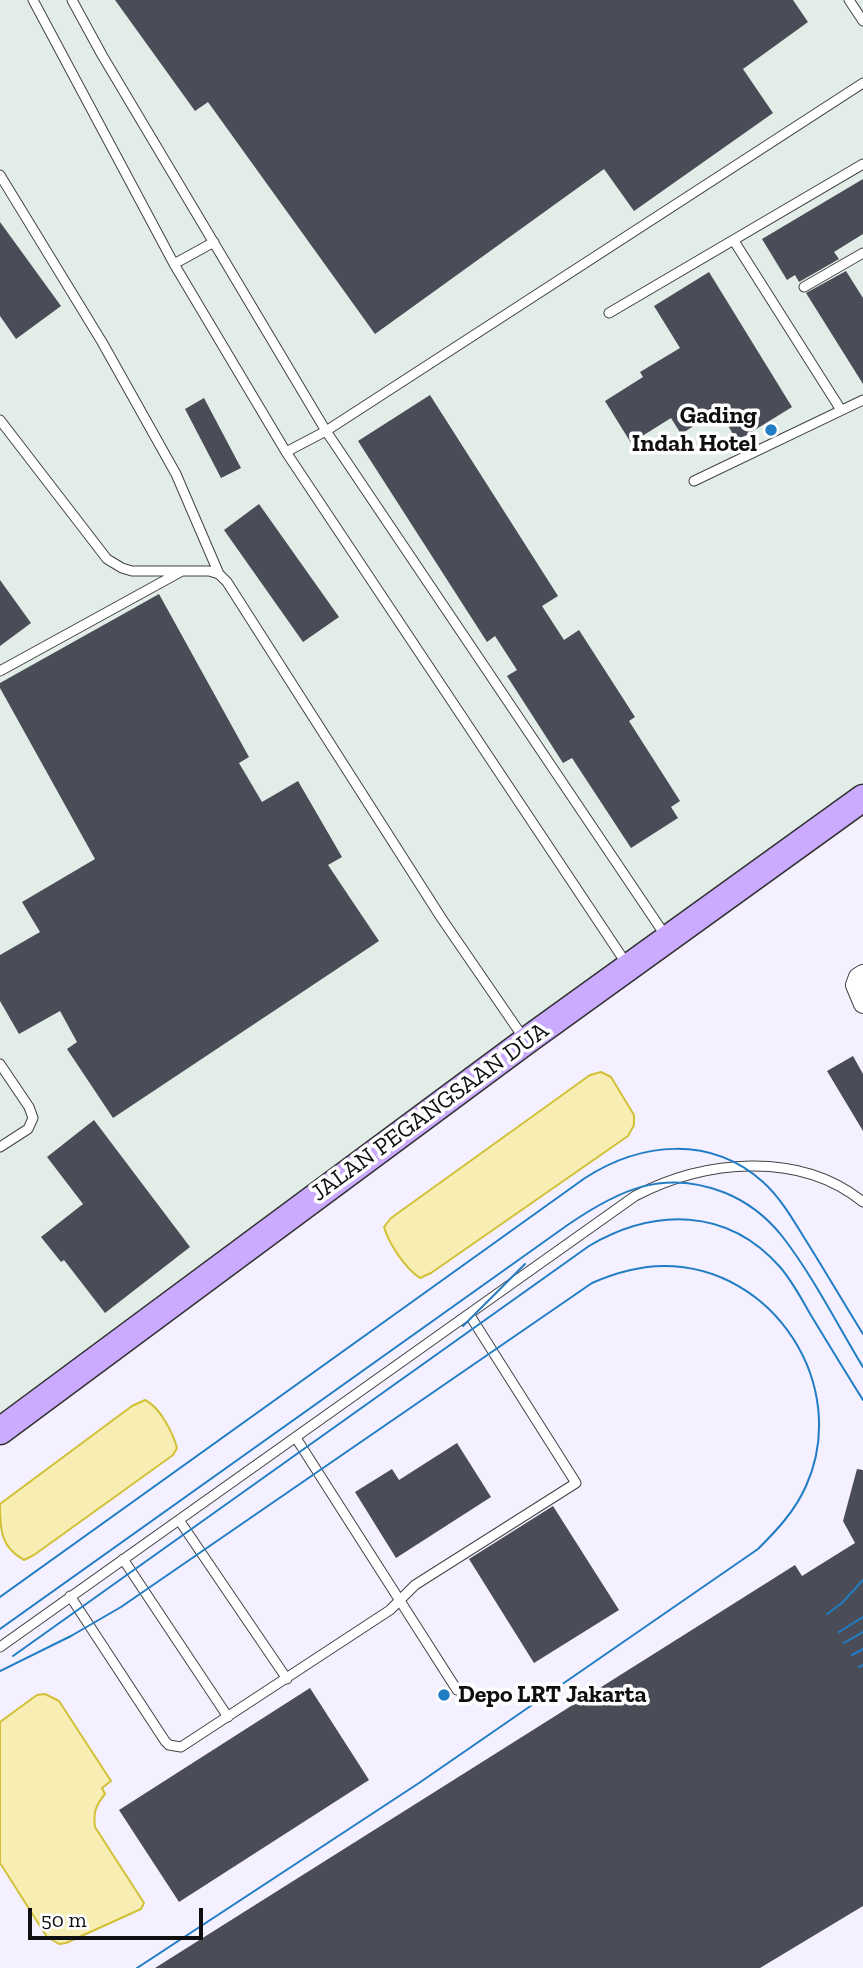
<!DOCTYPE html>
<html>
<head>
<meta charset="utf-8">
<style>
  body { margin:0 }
  #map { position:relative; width:863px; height:1968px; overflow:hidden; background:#f4f0ff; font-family:"Zilla Slab",serif }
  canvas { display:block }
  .scale { position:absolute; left:28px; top:1908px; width:175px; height:32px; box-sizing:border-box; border:4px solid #0f0f0f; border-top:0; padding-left:9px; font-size:21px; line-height:24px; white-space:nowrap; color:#0f0f0f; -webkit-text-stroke:5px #fff; paint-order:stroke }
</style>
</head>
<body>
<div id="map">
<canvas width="863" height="1968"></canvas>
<div class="scale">50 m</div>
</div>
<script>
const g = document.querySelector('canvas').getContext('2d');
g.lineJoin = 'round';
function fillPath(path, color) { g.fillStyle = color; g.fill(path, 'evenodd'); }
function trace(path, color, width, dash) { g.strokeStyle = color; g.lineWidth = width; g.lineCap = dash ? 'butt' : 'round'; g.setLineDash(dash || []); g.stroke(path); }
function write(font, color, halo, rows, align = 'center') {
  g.font = font + ' "Zilla Slab",serif'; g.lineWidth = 7; g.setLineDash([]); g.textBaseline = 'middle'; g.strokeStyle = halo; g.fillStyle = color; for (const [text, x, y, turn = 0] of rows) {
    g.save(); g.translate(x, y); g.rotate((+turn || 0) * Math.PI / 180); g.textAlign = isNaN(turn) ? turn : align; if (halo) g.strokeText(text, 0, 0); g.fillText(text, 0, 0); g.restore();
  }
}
fillPath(new Path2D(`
  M 0,0 L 863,0 L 863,813 L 0,1435 Z`), '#e3ede7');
const water = new Path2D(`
  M 601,1072 L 611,1077 L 634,1115 L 634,1125 L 628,1136 L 431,1273 L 420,1278 C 405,1268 389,1244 384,1227 L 391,1218 L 590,1075 Z
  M 145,1400 C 160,1407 173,1433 177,1448 L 173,1455 L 34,1555 L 24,1560 C 0,1547 0,1528 0,1504 L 132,1406 Z
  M 45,1694 L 59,1701 L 111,1781 L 102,1788 L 105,1794 C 96,1805 93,1812 95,1827 L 144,1903 L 141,1909 L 66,1943 L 59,1944 L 47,1937 L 0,1863 L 0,1722 L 37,1695 Z`);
fillPath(water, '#f8eeb3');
trace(water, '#d2c037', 2);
fillPath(new Path2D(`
  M 115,0 L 793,0 L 808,22 L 743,69 L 773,113 L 634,211 L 604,169 L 375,334 L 208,102 L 195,111 Z
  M 863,179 L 863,234 L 834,252 L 839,259 L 799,282 L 795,275 L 787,280 L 762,239 Z
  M 0,222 L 61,306 L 16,339 L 0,316 Z
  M 846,271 L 863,298 L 863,384 L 806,293 Z
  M 709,272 L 792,407 L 737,441 L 719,410 L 681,434 L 671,418 L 631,443 L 605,401 L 643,377 L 640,372 L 680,348 L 654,306 Z
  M 430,395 L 558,596 L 542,606 L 564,640 L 579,630 L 635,717 L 629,721 L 680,801 L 671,807 L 678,818 L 631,848 L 572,758 L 563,763 L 507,676 L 517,670 L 495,636 L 487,642 L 358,441 Z
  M 204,398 L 241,468 L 221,478 L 185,409 Z
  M 259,504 L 339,617 L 303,642 L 224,530 Z
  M 0,580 L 31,623 L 0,646 Z
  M 159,594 L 249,757 L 239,763 L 262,802 L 298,781 L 342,857 L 328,865 L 379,941 L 113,1118 L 67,1049 L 77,1042 L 60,1011 L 19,1034 L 0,1001 L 0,955 L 40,932 L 22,902 L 95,859 L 0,688 L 0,683 Z
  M 853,1056 L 863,1074 L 863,1131 L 827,1071 Z
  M 94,1120 L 190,1247 L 105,1313 L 64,1260 L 61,1262 L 41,1237 L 83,1204 L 47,1157 Z
  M 457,1443 L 491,1497 L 396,1558 L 355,1492 L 392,1469 L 399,1480 Z
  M 857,1469 L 863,1470 L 863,1906 L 760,1968 L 155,1968 L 795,1565 L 802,1576 L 855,1543 L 843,1521 Z
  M 553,1506 L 619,1610 L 534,1663 L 469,1559 Z
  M 310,1688 L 369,1780 L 179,1902 L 119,1810 Z`), '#4a4c58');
const lane = new Path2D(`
  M 33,0 L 174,264 L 286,452 L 628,966
  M 72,0 L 102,55 L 326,431 L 667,938
  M 849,0 L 863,21
  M 0,175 L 102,342 L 176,474 L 219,574
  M 734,241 L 841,410
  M 174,264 L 214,242
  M 804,287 L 863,253
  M 609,313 L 863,164
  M 0,420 L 107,559 L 122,568 L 132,571 L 209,571 L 219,574 L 227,582 L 442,919 L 525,1040
  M 286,452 L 326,431 L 863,83
  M 694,481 L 863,400
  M 0,671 L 182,571
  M 0,1064 L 29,1107 L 33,1118 L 28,1129 L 0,1147
  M 296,1438 L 457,1690
  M 179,1520 L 287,1679
  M 123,1559 L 228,1717
  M 70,1596 L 165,1741 L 169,1745 L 181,1747 L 390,1610 L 415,1585 L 576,1483 L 469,1314
  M 0,1647 L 635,1196 C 704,1160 799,1150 863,1202`);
const street = new Path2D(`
  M 863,974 L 858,977 L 855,985 L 863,1004`);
const secondary = new Path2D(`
  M 0,1431 L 526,1041 L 863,798`);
trace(lane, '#424242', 11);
trace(street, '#424242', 20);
trace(secondary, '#313131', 29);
trace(lane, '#fff', 9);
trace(street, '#fff', 18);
trace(secondary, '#caabff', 26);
trace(new Path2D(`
  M 463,1326 L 525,1264
  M 0,1597 L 585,1178 C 641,1142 710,1135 763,1182 C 783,1200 796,1225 810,1247 C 828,1276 845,1305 863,1334
  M 827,1614 L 842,1603 L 863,1580
  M 0,1629 L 569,1224 C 619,1190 663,1169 723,1192 C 746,1201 766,1216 782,1236 C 813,1276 837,1324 863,1367
  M 839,1632 L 863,1617
  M 844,1643 L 863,1632
  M 852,1655 L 863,1649
  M 13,1656 L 589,1246 C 654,1208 727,1207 780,1267 C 793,1282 802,1300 812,1317 C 829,1345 846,1373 863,1400
  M 859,1667 L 863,1665
  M 0,1671 L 71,1636 L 121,1607 L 592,1283 C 615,1273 639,1266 664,1266 C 774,1266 851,1386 806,1486 C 795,1511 777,1530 758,1549 L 419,1783 L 137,1968`), '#217dc4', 2);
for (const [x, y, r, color] of [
  [771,430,7,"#217dc4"],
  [444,1695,7,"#217dc4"]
]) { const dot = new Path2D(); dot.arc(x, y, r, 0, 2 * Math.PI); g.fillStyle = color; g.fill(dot); trace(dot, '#fff', 2.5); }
write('bold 24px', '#0f0f0f', '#fff', [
  ["Gading",757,416],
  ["Indah Hotel",757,444],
  ["Depo LRT Jakarta",458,1695,"left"]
], 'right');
write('24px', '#0f0f0f', '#fff', [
  ["JALAN PEGANGSAAN DUA",430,1112,-36]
]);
</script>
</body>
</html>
